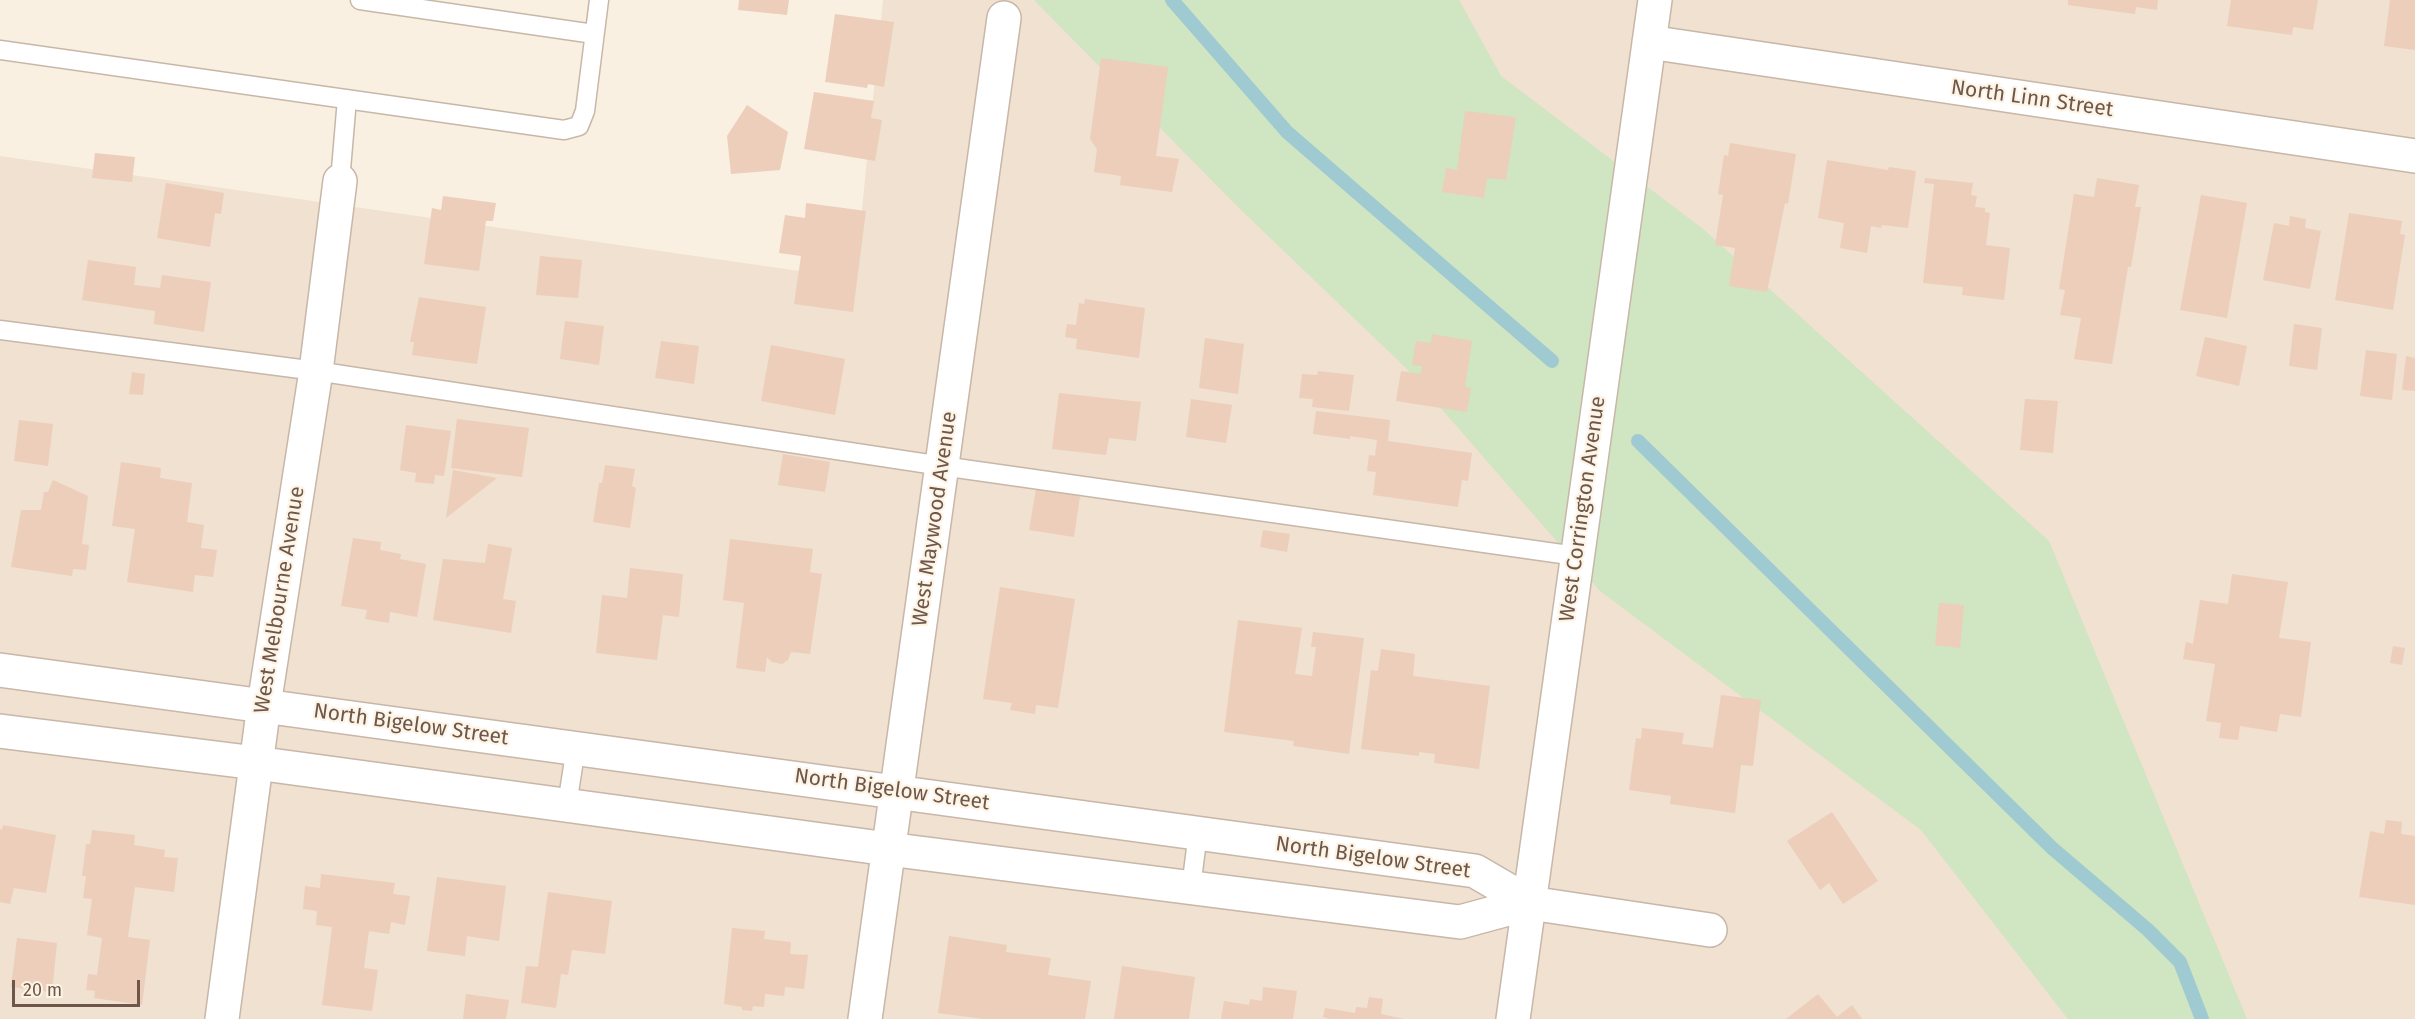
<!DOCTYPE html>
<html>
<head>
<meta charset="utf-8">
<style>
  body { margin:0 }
  #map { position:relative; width:2415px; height:1019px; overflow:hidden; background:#f9f0e1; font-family:"Fira Sans",sans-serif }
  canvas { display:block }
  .scale { position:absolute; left:12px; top:980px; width:128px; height:27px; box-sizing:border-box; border:3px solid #6e574a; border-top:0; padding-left:8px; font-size:18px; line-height:21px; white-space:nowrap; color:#6e574a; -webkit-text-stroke:4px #fdf4e6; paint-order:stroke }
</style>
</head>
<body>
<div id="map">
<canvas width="2415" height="1019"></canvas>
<div class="scale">20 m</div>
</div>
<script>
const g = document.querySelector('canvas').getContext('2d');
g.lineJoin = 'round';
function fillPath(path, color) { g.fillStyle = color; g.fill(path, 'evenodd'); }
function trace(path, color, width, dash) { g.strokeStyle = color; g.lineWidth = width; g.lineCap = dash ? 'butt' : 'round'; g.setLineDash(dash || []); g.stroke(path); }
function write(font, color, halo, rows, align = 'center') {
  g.font = font + ' "Fira Sans",sans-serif'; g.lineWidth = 4.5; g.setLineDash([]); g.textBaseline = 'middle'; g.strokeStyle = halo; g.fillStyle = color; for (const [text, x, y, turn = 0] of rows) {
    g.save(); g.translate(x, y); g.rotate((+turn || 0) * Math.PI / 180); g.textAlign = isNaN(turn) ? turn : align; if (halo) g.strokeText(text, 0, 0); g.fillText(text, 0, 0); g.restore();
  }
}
fillPath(new Path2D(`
  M 883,0 L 2415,0 L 2415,1019 L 0,1019 L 0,156 L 855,279 Z`), '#f0e1d0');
fillPath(new Path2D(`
  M 1034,0 L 1459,0 L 1501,76 L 1703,229 L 2049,541 L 2247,1019 L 2068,1019 L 1921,830 L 1600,591 L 1406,368 L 1239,208 Z`), '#d0e5c1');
trace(new Path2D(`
  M 1172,0 L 1287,132 L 1552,361
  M 1638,441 L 2052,848 L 2148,930 L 2180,962 L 2202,1019`), '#9fcad1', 14);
fillPath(new Path2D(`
  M 739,0 L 789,0 L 787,15 L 738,10 Z
  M 2068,0 L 2158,0 L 2157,10 L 2136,7 L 2135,14 L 2068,5 Z
  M 2231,0 L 2318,0 L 2313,30 L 2293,27 L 2292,35 L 2227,26 Z
  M 2390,0 L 2415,0 L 2415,50 L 2384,46 Z
  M 835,14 L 894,22 L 884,87 L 868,84 L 867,88 L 825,82 Z
  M 1101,58 L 1168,67 L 1156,156 L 1179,159 L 1172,192 L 1120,185 L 1121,176 L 1094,172 L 1097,149 L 1090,139 Z
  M 814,92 L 874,101 L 871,118 L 882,120 L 875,161 L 804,149 Z
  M 747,105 L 788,132 L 780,170 L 731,174 L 727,136 Z
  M 1465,111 L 1516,117 L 1506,180 L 1487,178 L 1484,198 L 1442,192 L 1446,168 L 1457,170 Z
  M 1730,143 L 1796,154 L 1788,204 L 1785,203 L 1767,292 L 1729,286 L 1735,248 L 1715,245 L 1723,195 L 1718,194 L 1724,155 L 1728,156 Z
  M 95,153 L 135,157 L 132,182 L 92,178 Z
  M 1827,160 L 1888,170 L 1889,167 L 1916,171 L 1908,228 L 1882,225 L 1881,228 L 1871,226 L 1867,253 L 1840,248 L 1844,223 L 1818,218 Z
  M 1925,178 L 1973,183 L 1971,195 L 1977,196 L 1975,207 L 1985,208 L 1985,212 L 1990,213 L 1986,245 L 2010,248 L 2004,300 L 1962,295 L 1963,287 L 1923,283 L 1934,184 L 1924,183 Z
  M 2097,178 L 2139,185 L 2135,207 L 2141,207 L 2131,267 L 2128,267 L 2112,364 L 2074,359 L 2081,318 L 2060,315 L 2065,290 L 2059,289 L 2074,194 L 2094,197 Z
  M 166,183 L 224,193 L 221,214 L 215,213 L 210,247 L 157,238 Z
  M 2201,195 L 2247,203 L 2227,318 L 2180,310 Z
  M 443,196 L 496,203 L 493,221 L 486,221 L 479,271 L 424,264 L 432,208 L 441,210 Z
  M 806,203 L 866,211 L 853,312 L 794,304 L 801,256 L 779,253 L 785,215 L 805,218 Z
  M 2349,213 L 2402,221 L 2400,234 L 2405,235 L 2393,310 L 2335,300 Z
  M 2290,216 L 2306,219 L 2305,228 L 2321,231 L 2310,289 L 2263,280 L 2274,223 L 2289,226 Z
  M 540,256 L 582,260 L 578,298 L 536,295 Z
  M 88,260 L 136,267 L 134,285 L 160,288 L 162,275 L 211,282 L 204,332 L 154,324 L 155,311 L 82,300 Z
  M 419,297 L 486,307 L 477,364 L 412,355 L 414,342 L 410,342 Z
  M 1085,299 L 1145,308 L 1139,358 L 1076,349 L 1077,339 L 1065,337 L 1067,324 L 1076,325 L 1079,303 L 1084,304 Z
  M 565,321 L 604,326 L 599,365 L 560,359 Z
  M 2294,324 L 2322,328 L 2317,370 L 2289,366 Z
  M 1432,334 L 1472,341 L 1465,387 L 1471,388 L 1467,412 L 1396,401 L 1401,371 L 1421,374 L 1422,366 L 1412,365 L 1416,341 L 1431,343 Z
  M 2205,337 L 2247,346 L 2239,386 L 2196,376 Z
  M 1205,338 L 1244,344 L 1238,394 L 1199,388 Z
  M 661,341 L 699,346 L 694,384 L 655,378 Z
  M 771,345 L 845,359 L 835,415 L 761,401 Z
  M 2366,350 L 2397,354 L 2392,400 L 2360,396 Z
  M 2406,356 L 2415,358 L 2415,391 L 2402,390 Z
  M 1318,371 L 1354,375 L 1349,411 L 1312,407 L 1313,399 L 1299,398 L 1302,374 L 1317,375 Z
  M 132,372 L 145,374 L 143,395 L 129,394 Z
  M 1059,393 L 1141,402 L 1136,441 L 1109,438 L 1106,455 L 1052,449 Z
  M 1191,399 L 1232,405 L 1226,443 L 1186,437 Z
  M 2025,399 L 2058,401 L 2053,453 L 2020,450 Z
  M 1316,411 L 1390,420 L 1388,441 L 1472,453 L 1468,481 L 1462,480 L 1458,507 L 1373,495 L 1376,472 L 1367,471 L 1369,455 L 1375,456 L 1377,440 L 1350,436 L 1350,439 L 1313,434 Z
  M 457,419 L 529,428 L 522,477 L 451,468 Z
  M 19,420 L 53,424 L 48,466 L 14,461 Z
  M 406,425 L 451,431 L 444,476 L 435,475 L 434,484 L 415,482 L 416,473 L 400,470 Z
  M 783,454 L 830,462 L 825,492 L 778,485 Z
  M 121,462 L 161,468 L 160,478 L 192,483 L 187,522 L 204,525 L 201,548 L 217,550 L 213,577 L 195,575 L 193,592 L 127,582 L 135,529 L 112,526 Z
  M 605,465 L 635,469 L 632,486 L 636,488 L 630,528 L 593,522 L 599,483 L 602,483 Z
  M 453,470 L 497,478 L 446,518 Z
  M 53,480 L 88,496 L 82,544 L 89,545 L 86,570 L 73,569 L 72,576 L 11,567 L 21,510 L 41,510 L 44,492 L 48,492 Z
  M 1036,489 L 1080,496 L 1074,537 L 1029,530 Z
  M 1263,530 L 1290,534 L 1287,552 L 1260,547 Z
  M 353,538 L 381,542 L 380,550 L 401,554 L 400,559 L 426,564 L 417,617 L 390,612 L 389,623 L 365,619 L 367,610 L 341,606 Z
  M 730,539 L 813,549 L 810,572 L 822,574 L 810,654 L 791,652 L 788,660 L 782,664 L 772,662 L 767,657 L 765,672 L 736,668 L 744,603 L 723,600 Z
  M 488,544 L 512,548 L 503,599 L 516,601 L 511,633 L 433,620 L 443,559 L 485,563 Z
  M 630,568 L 683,574 L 679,617 L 663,615 L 657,660 L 596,653 L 602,595 L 627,598 Z
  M 2232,574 L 2288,582 L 2279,638 L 2311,642 L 2301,717 L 2280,714 L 2277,732 L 2240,726 L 2238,740 L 2219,738 L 2221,723 L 2206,721 L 2215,664 L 2183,659 L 2186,642 L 2193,644 L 2200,600 L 2228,604 Z
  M 1000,587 L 1075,599 L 1058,708 L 1036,705 L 1035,714 L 1010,710 L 1012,703 L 983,699 Z
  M 1939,603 L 1964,605 L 1960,648 L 1935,645 Z
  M 1238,620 L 1302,628 L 1295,674 L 1312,676 L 1316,647 L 1311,647 L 1313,632 L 1364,638 L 1349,754 L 1293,746 L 1294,741 L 1224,732 Z
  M 2393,646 L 2405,648 L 2402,665 L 2390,663 Z
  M 1381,649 L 1415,654 L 1413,676 L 1490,686 L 1479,769 L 1434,763 L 1435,754 L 1419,752 L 1419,756 L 1361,749 L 1371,670 L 1378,671 Z
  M 1721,695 L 1761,700 L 1753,766 L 1741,765 L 1735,813 L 1670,804 L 1671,796 L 1629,790 L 1636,738 L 1641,739 L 1642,728 L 1684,733 L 1682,744 L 1713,748 Z
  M 1832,812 L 1878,881 L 1843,904 L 1829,883 L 1820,890 L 1787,841 Z
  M 2386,820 L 2402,822 L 2401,834 L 2415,836 L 2415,905 L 2359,897 L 2370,831 L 2384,834 Z
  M 3,825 L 56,835 L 46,893 L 14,888 L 10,904 L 0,902 L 0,829 L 2,830 Z
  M 92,830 L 135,835 L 134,845 L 165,850 L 164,857 L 178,858 L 174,892 L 135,887 L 128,937 L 150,940 L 142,1005 L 94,998 L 95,991 L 86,990 L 88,974 L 97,975 L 102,938 L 87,935 L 92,899 L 83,898 L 86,876 L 82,876 L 86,844 L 90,844 Z
  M 321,874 L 395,883 L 393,894 L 410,896 L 405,925 L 391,922 L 389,934 L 369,931 L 364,968 L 378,970 L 372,1011 L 322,1005 L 332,927 L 316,925 L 317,911 L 303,909 L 305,886 L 320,888 Z
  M 437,877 L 506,886 L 499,941 L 467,936 L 465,956 L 427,951 Z
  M 548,892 L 612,901 L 605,954 L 572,950 L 568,975 L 561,974 L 556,1008 L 521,1003 L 526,966 L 538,967 Z
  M 732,928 L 765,931 L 764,939 L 791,942 L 790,954 L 808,955 L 804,989 L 785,987 L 784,996 L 765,994 L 764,1007 L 753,1006 L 752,1011 L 742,1010 L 742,1007 L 724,1004 Z
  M 949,936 L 1007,945 L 1006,952 L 1051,958 L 1048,975 L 1091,981 L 1085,1019 L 984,1019 L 938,1013 Z
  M 17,938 L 57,943 L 52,992 L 11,987 Z
  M 1122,966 L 1195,977 L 1189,1019 L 1114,1019 Z
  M 1263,987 L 1297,991 L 1293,1019 L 1221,1019 L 1224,1001 L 1249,1005 L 1250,999 L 1262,1001 Z
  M 466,994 L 509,1000 L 506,1019 L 463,1019 Z
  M 1818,994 L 1837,1017 L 1852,1005 L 1862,1019 L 1786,1019 Z
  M 1369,997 L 1383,999 L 1381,1014 L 1404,1019 L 1329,1019 L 1323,1017 L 1325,1008 L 1355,1013 L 1356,1007 L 1367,1008 Z`), '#eccebb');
const lane = new Path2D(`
  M 360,0 L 594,34
  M 0,50 L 564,130 L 579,126 L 585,111 L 599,0
  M 340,181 L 347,99
  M 0,330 L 316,371 L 942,466 L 1576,556
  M 567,805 L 576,747
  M 1191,888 L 1198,832`);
const street = new Path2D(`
  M 1649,42 L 2415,156
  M 0,670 L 1475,871 L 1530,903 L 1710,930
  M 0,731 L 256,763 L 888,849 L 1460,922 L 1530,903
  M 222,1019 L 264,705 L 316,371 L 340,181
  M 865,1019 L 1004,18
  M 1513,1019 L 1655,0`);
trace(lane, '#c8b7a9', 21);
trace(street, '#c8b7a9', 36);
trace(lane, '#fff', 18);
trace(street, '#fff', 33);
write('21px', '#6e574a', '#fdf4e6', [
  ["North Linn Street",2032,99,8],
  ["West Corrington Avenue",1583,509,-82],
  ["West Maywood Avenue",935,519,-82],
  ["West Melbourne Avenue",280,600,-81],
  ["North Bigelow Street",411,725,8],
  ["North Bigelow Street",892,790,8],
  ["North Bigelow Street",1373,858,8]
]);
</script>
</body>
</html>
